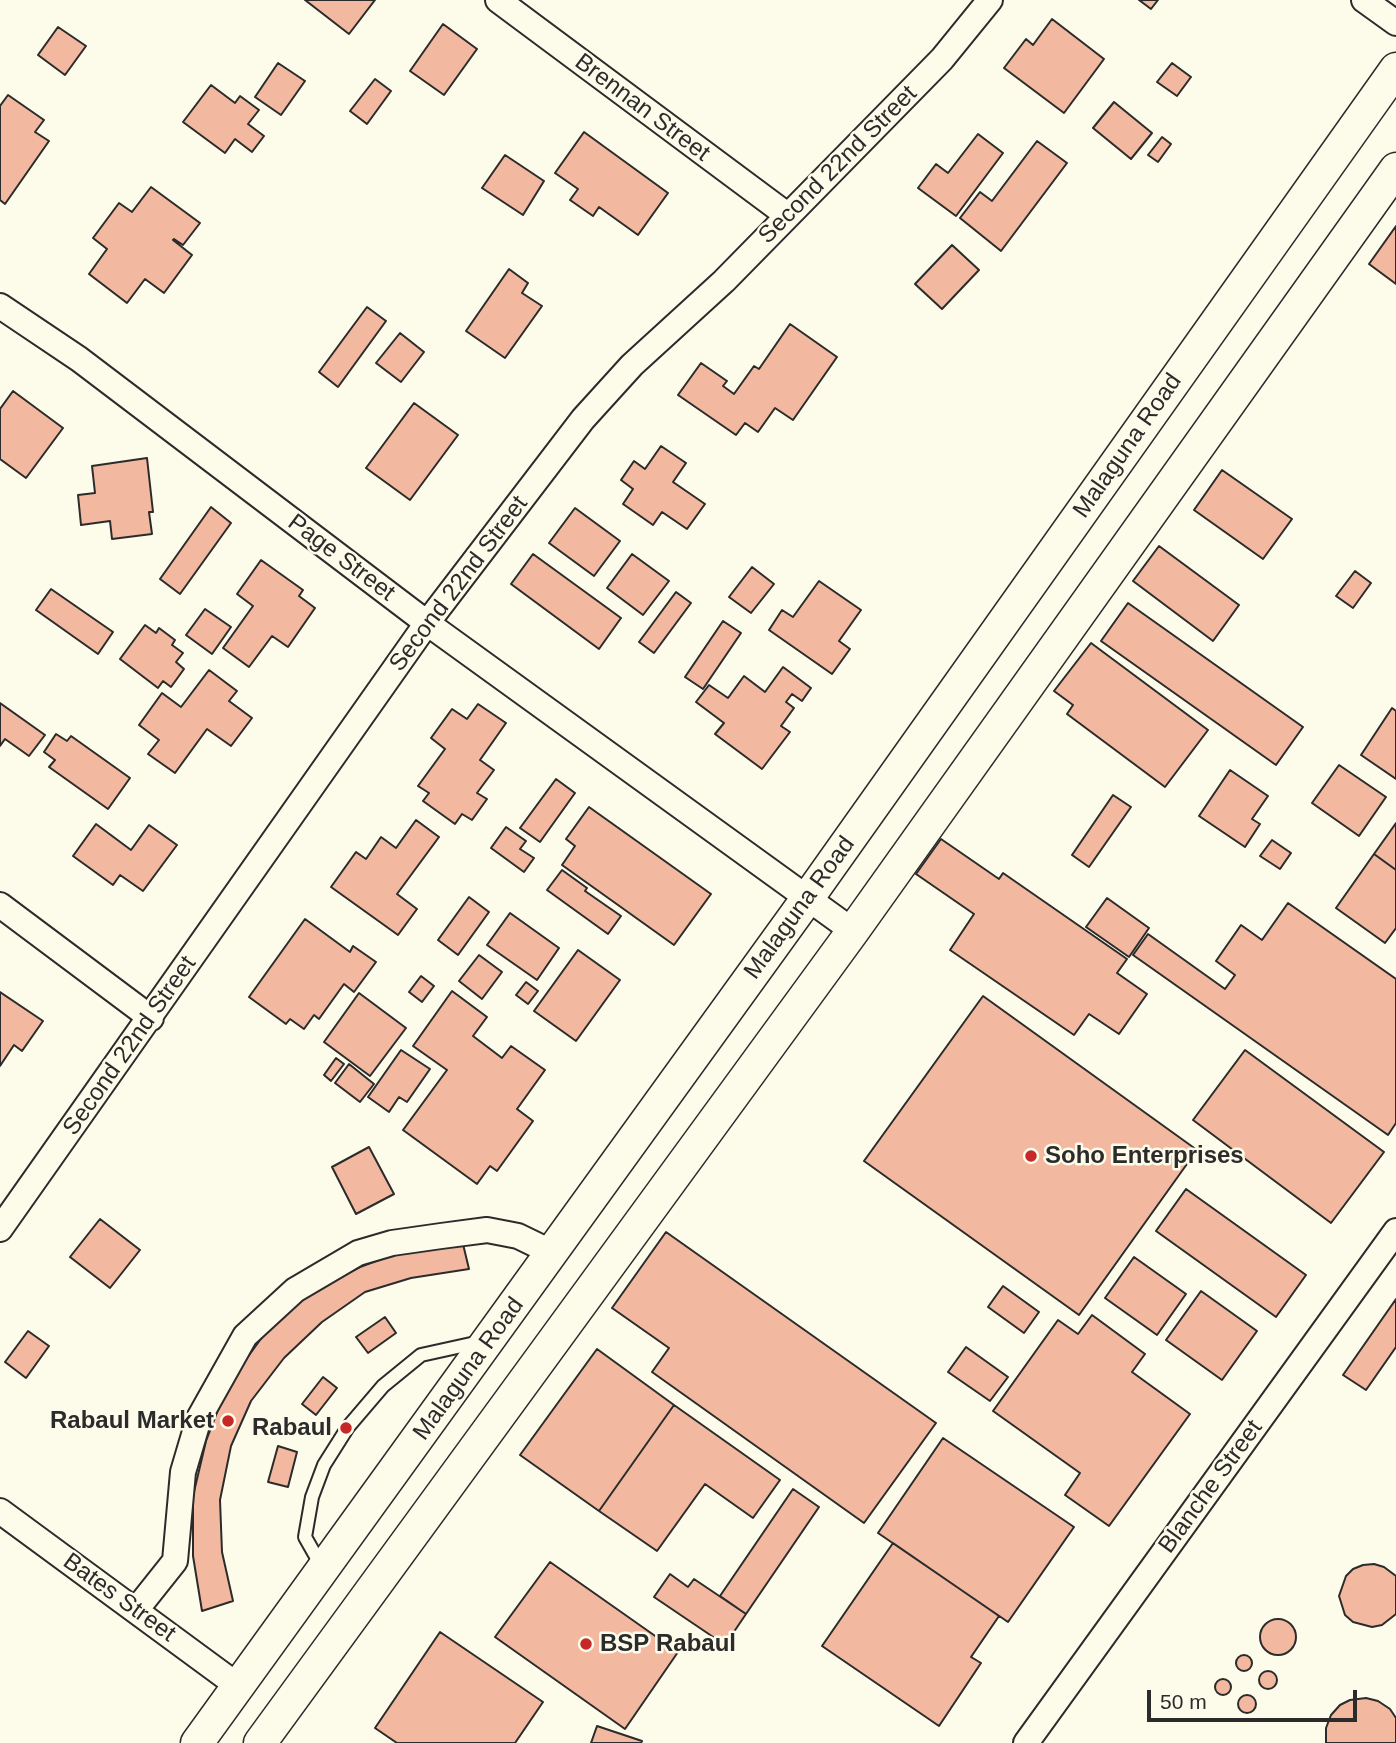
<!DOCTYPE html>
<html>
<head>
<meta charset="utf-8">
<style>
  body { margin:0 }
  #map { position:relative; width:1396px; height:1743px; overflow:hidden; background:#fdfbea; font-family:Helvetica,sans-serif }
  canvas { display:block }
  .scale { position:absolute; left:1147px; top:1690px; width:210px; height:32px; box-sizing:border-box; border:4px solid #2b2b2b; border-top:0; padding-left:9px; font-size:21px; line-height:24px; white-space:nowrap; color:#2b2b2b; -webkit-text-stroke:5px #fdfbea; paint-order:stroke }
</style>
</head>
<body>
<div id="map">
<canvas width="1396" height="1743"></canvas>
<div class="scale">50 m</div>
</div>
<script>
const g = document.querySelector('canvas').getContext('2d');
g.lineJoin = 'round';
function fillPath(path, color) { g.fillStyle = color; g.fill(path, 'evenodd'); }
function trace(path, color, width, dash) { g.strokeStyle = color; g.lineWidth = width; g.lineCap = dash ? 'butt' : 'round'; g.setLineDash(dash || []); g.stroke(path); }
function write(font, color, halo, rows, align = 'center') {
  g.font = font + ' Helvetica,sans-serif'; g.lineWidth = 5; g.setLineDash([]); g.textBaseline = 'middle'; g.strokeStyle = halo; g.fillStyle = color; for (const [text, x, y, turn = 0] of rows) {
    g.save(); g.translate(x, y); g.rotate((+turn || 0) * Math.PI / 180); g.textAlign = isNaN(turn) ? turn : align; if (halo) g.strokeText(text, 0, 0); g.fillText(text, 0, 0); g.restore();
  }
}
const building = new Path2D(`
  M 305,0 L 375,0 L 349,34 Z
  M 1139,0 L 1158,0 L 1151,9 Z
  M 1052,19 L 1104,59 L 1064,113 L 1004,68 L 1026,39 L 1033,45 Z
  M 443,24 L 477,49 L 444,95 L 410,71 Z
  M 58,27 L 86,46 L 65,75 L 38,55 Z
  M 278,63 L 305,81 L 281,115 L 255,97 Z
  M 1172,63 L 1191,77 L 1177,96 L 1157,82 Z
  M 375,79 L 391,91 L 367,124 L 350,111 Z
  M 211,85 L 235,103 L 240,96 L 259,110 L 248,124 L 264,136 L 252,152 L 235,139 L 225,153 L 183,122 Z
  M 8,95 L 44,120 L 35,132 L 49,141 L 5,204 L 0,200 L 0,106 Z
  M 1114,102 L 1152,133 L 1131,159 L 1093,128 Z
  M 584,132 L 668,193 L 638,235 L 599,207 L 593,216 L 570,200 L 578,189 L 555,173 Z
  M 978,134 L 1003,153 L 956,216 L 918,188 L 936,164 L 948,173 Z
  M 1162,137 L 1171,144 L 1158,162 L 1148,155 Z
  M 1037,141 L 1067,163 L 1001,251 L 960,218 L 980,192 L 992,201 Z
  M 505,155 L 544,181 L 523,215 L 482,188 Z
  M 151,187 L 200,223 L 183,245 L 174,239 L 173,240 L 192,255 L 164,293 L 145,279 L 127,303 L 89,274 L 107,249 L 93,238 L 119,203 L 132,212 Z
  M 1396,226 L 1396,284 L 1369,264 Z
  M 952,245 L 979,270 L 942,309 L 915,284 Z
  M 509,269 L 528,283 L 522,293 L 542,306 L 505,358 L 466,331 Z
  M 367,307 L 386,321 L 338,387 L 319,372 Z
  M 790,324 L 837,357 L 793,420 L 775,408 L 758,432 L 745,423 L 736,435 L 678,395 L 701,363 L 727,381 L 723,386 L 734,394 L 754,366 L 759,369 Z
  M 400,333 L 424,352 L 401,382 L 376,363 Z
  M 13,391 L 63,428 L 26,478 L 0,459 L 0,409 Z
  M 414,403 L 458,435 L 410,500 L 366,468 Z
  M 661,446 L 686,463 L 673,482 L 705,504 L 687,529 L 662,512 L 653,525 L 623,504 L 633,489 L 621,480 L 634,461 L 645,469 Z
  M 147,458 L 153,512 L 149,512 L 152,534 L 112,539 L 110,521 L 81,525 L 78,495 L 95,493 L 92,466 Z
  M 1222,470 L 1292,519 L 1263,559 L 1194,510 Z
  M 211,507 L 231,523 L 180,594 L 160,579 Z
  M 575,508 L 620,541 L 594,576 L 549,543 Z
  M 1159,546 L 1239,605 L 1213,641 L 1133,581 Z
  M 533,554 L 621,618 L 599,649 L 511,584 Z
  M 632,554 L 669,581 L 643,615 L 607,588 Z
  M 261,560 L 303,590 L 299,596 L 315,608 L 288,647 L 272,636 L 249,667 L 223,648 L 253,606 L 237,594 Z
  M 752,567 L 774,584 L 751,613 L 729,597 Z
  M 1355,571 L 1371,583 L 1353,608 L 1336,596 Z
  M 819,581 L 861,610 L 839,641 L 850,649 L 832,674 L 769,630 L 782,610 L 793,617 Z
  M 51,589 L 113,632 L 98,654 L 36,610 Z
  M 676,592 L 691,603 L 654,653 L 639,642 Z
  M 1128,603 L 1303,727 L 1276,765 L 1101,641 Z
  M 205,609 L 231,627 L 212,654 L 186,635 Z
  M 723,621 L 741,633 L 703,689 L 685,677 Z
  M 145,625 L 156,633 L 159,628 L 175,640 L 172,645 L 183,653 L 176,662 L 184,669 L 171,687 L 163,681 L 158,688 L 120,659 Z
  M 1091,643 L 1208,730 L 1165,787 L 1067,714 L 1073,705 L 1054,691 Z
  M 783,667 L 811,688 L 802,701 L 792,694 L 786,702 L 794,708 L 781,726 L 790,732 L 762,769 L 715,734 L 724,723 L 696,702 L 709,685 L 728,698 L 744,676 L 765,692 Z
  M 209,670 L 237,691 L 229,701 L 252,718 L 231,746 L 207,729 L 175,773 L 148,754 L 159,740 L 139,725 L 162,693 L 181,707 Z
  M 0,703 L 45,735 L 29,756 L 5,739 L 0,746 Z
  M 478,704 L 506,723 L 480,760 L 494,770 L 477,793 L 487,799 L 472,820 L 462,814 L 455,824 L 423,801 L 429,793 L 418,786 L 445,749 L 431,738 L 452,709 L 467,719 Z
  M 1392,708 L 1396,711 L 1396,779 L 1361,755 Z
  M 56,734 L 67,741 L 71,736 L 130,778 L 108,809 L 49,767 L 55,760 L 44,752 Z
  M 1339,765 L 1386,797 L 1359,836 L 1312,803 Z
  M 1230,770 L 1268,796 L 1252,819 L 1260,824 L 1245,847 L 1199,816 Z
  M 556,779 L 575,793 L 540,842 L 520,828 Z
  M 1113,795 L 1131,807 L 1089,867 L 1072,855 Z
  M 589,807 L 711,894 L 674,945 L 562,865 L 575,846 L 566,839 Z
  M 416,820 L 439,837 L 397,894 L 417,909 L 398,935 L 331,887 L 356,852 L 366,859 L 381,837 L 396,848 Z
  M 1396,823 L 1396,870 L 1374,854 Z
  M 96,824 L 131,850 L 149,825 L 177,845 L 143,891 L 120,875 L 113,885 L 73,856 Z
  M 506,827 L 526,841 L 520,849 L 534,858 L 524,872 L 491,848 Z
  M 941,839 L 999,879 L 1003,873 L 1127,959 L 1117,973 L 1147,994 L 1119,1034 L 1089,1014 L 1074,1035 L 950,950 L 974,914 L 916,874 Z
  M 1272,840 L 1291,853 L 1280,869 L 1260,856 Z
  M 1374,854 L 1396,870 L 1396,928 L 1385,943 L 1336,908 Z
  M 562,870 L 587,888 L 585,891 L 621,916 L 608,934 L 547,890 Z
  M 469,897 L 489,912 L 458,955 L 438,940 Z
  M 1107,898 L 1149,928 L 1129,957 L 1086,927 Z
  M 1288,903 L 1396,979 L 1396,1123 L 1388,1135 L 1133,955 L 1148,934 L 1225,989 L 1235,975 L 1216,961 L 1241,925 L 1262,940 Z
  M 510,913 L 559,948 L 537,980 L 487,945 Z
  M 305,919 L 350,952 L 353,946 L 376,962 L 354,992 L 344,984 L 319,1019 L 314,1015 L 304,1029 L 290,1019 L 286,1024 L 249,997 Z
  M 578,950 L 620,980 L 576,1041 L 534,1011 Z
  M 479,955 L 502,972 L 482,999 L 459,981 Z
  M 421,976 L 434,986 L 422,1002 L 409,992 Z
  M 526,982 L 538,991 L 528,1004 L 516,995 Z
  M 452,991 L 487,1017 L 473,1036 L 502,1058 L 511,1046 L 545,1070 L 517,1109 L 533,1121 L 497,1171 L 490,1166 L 477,1184 L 403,1130 L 447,1070 L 413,1046 Z
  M 0,992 L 43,1021 L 22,1051 L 14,1045 L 0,1066 Z
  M 359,993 L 406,1028 L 370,1076 L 324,1042 Z
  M 983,996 L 1197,1150 L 1079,1315 L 864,1161 Z
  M 401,1050 L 430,1069 L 407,1102 L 399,1097 L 389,1112 L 368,1097 Z
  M 1245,1050 L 1384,1152 L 1331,1223 L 1193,1120 Z
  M 336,1058 L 344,1064 L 331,1081 L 324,1075 Z
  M 349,1064 L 374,1084 L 360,1102 L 335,1083 Z
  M 369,1147 L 394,1194 L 356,1214 L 332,1167 Z
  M 1186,1189 L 1306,1275 L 1276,1317 L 1156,1231 Z
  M 100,1219 L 140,1250 L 110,1288 L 70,1257 Z
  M 666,1232 L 936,1423 L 864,1523 L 652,1372 L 669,1348 L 612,1308 Z
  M 463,1244 L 469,1269 L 411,1278 L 365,1292 L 322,1322 L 284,1358 L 251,1401 L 231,1446 L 220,1500 L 222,1552 L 233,1601 L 202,1611 L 193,1556 L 193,1496 L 206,1441 L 228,1384 L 263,1336 L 306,1295 L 360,1267 L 414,1247 Z
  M 1134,1257 L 1186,1294 L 1157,1335 L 1105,1298 Z
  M 1003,1286 L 1039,1312 L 1024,1333 L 988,1307 Z
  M 1201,1291 L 1257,1331 L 1222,1380 L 1166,1340 Z
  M 1396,1299 L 1396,1347 L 1366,1390 L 1343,1375 Z
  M 1092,1315 L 1145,1354 L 1132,1372 L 1190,1414 L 1109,1526 L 1065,1495 L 1080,1473 L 993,1411 L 1058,1320 L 1078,1334 Z
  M 385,1317 L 396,1333 L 368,1353 L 356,1337 Z
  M 28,1331 L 49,1346 L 26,1378 L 5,1362 Z
  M 966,1347 L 1008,1377 L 990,1401 L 948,1372 Z
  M 597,1349 L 674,1405 L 599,1511 L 520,1455 Z
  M 323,1377 L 337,1388 L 316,1415 L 302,1404 Z
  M 674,1405 L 780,1480 L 753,1518 L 705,1484 L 657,1551 L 599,1511 Z
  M 943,1438 L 1074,1527 L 1008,1622 L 878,1533 Z
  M 278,1446 L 297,1452 L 288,1487 L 268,1482 Z
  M 793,1489 L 819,1507 L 746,1614 L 720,1596 Z
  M 893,1543 L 999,1616 L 971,1657 L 981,1663 L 939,1726 L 822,1646 Z
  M 550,1562 L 678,1652 L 625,1729 L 495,1637 Z
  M 1374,1564 L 1384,1567 L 1396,1576 L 1396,1614 L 1382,1625 L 1372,1627 L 1353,1622 L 1345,1615 L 1339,1596 L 1346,1576 L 1353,1569 L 1363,1565 Z
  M 670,1574 L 688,1587 L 694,1579 L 746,1614 L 725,1645 L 654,1597 Z
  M1260 1637a18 18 0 1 1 36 0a18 18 0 1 1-36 0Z
  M 440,1632 L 543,1702 L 515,1743 L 397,1743 L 375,1728 Z
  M1236 1663a8 8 0 1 1 16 0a8 8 0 1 1-16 0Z
  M1259 1680a9 9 0 1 1 18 0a9 9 0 1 1-18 0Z
  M1215 1687a8 8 0 1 1 16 0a8 8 0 1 1-16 0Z
  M1238 1704a9 9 0 1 1 18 0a9 9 0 1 1-18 0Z
  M 1366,1698 L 1378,1701 L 1390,1709 L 1396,1718 L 1396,1743 L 1326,1743 L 1326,1728 L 1331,1715 L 1340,1705 L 1350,1700 Z
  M 597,1726 L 642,1741 L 641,1743 L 591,1743 Z`);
fillPath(building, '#f2b8a0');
trace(building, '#2b2b2b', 2);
const service = new Path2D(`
  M 322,1567 L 305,1537 L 312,1497 L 324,1465 L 348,1427 L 383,1386 L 421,1355 L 480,1342`);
const minor = new Path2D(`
  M 498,0 L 787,215
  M 1364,0 L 1396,23
  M 0,306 L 79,359 L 427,623 L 853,931
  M 0,905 L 151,1018
  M 0,1229 L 427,623 L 583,419 L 632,365 L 724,281 L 942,59 L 990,0
  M 0,1511 L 238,1686
  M 136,1610 L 175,1561 L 183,1472 L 199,1418 L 245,1336 L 295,1290 L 358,1253 L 392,1243 L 441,1236 L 487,1230 L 518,1236 L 553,1253
  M 1026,1743 L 1396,1231`);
const tertiary = new Path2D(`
  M 197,1743 L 807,899 L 1396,69
  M 260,1743 L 853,931 L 1396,169`);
trace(service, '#2b2b2b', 16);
trace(minor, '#2b2b2b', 28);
trace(tertiary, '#2b2b2b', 35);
trace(service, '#fdfbea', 12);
trace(minor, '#fdfbea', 24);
trace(tertiary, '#fdfbea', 32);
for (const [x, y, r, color] of [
  [1031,1156,7,"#c62828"],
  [228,1421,7,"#c62828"],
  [346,1428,7,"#c62828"],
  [586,1644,7,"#c62828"]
]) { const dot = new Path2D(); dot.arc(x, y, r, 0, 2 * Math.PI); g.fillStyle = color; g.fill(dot); trace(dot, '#fdfbea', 2.5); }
write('24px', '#2b2b2b', '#fdfbea', [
  ["Brennan Street",642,108,37],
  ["Second 22nd Street",838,165,-45],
  ["Malaguna Road",1128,446,-55],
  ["Page Street",341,558,37],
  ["Second 22nd Street",459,584,-53],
  ["Malaguna Road",800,908,-54],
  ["Second 22nd Street",130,1046,-55],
  ["Malaguna Road",469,1369,-54],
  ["Blanche Street",1211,1487,-54],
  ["Bates Street",119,1598,36]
]);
write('bold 24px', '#2b2b2b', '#fdfbea', [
  ["Soho Enterprises",1045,1156],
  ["Rabaul Market",214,1421,"right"],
  ["Rabaul",332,1428,"right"],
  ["BSP Rabaul",600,1644]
], 'left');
</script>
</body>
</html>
